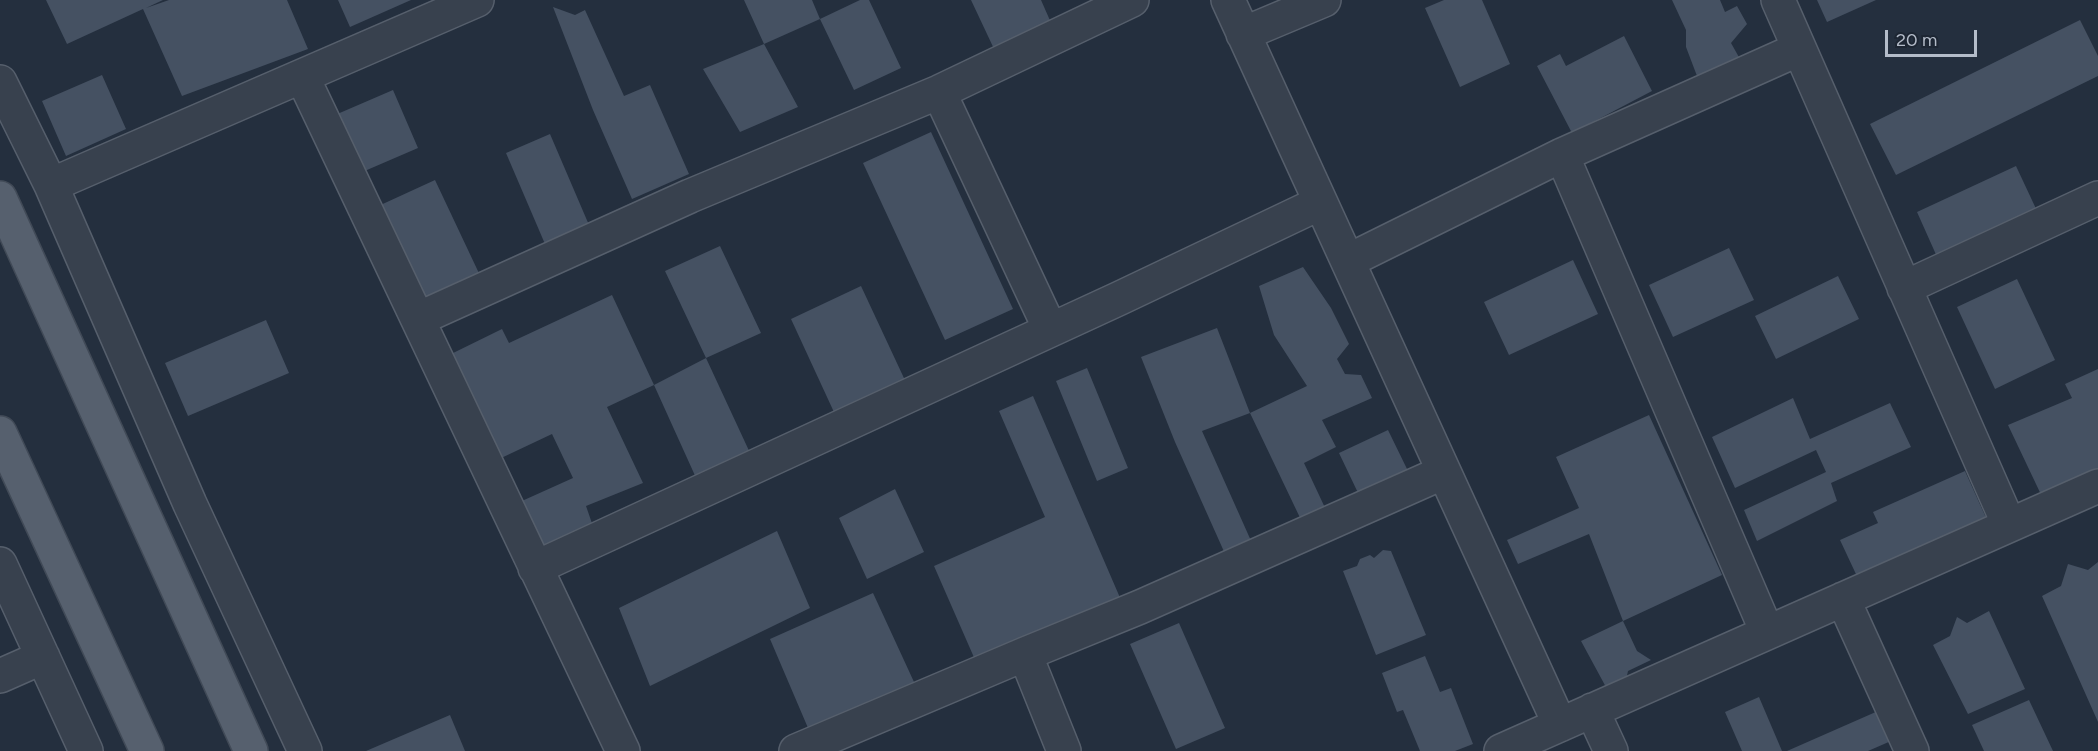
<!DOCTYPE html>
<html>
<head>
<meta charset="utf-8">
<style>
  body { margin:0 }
  #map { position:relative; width:2098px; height:751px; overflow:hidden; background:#242f3e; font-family:Figtree,sans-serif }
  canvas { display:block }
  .scale { position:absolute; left:1885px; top:30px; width:92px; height:27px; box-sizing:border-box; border:3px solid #b4bcc9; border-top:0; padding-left:8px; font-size:18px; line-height:21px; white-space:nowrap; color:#b4bcc9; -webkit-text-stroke:4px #1d2633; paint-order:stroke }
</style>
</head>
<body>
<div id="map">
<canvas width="2098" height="751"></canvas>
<div class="scale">20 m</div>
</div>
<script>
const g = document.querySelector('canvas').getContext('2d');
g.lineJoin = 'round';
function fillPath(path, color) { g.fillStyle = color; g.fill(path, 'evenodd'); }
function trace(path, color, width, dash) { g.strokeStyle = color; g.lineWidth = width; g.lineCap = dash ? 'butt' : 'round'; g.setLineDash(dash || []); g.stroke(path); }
fillPath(new Path2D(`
  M 46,0 L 163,0 L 146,8 L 169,0 L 287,0 L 308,49 L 182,96 L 143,9 L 67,44 Z
  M 338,0 L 411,0 L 350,27 Z
  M 744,0 L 812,0 L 820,19 L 764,44 L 798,107 L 740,132 L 703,69 L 764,44 Z
  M 860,0 L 869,0 L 901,68 L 854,90 L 820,19 Z
  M 971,0 L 1041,0 L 1052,25 L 995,51 Z
  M 1444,0 L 1482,0 L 1510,64 L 1460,87 L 1425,8 Z
  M 1672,0 L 1720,0 L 1725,12 L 1737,6 L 1747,24 L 1731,43 L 1740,59 L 1697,76 L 1686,47 L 1686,30 Z
  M 1817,0 L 1876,0 L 1827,22 Z
  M 553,7 L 575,15 L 585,10 L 624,96 L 650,85 L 689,174 L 632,199 L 593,110 Z
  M 2080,20 L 2098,56 L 2098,76 L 1896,175 L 1870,124 Z
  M 1624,36 L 1652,91 L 1572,133 L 1537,66 L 1560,54 L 1566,66 Z
  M 102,75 L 126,129 L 66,156 L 42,101 Z
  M 393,90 L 418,148 L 360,173 L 335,115 Z
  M 931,132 L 1013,309 L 945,340 L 863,163 Z
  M 550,134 L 595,239 L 551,258 L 506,153 Z
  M 2016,166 L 2038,213 L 1938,259 L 1917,212 Z
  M 435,180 L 485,286 L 424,314 L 374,208 Z
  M 720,246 L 761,333 L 706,358 L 665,271 Z
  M 1729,248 L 1754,300 L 1673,337 L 1649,285 Z
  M 1573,260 L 1598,314 L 1509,355 L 1484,302 Z
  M 1303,267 L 1331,308 L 1349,344 L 1337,359 L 1345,374 L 1361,375 L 1372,398 L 1322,420 L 1336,447 L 1304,463 L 1327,512 L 1303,524 L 1250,413 L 1307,386 L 1274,335 L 1259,286 Z
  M 1838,276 L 1859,319 L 1776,359 L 1755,316 Z
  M 2017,279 L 2055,360 L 1995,389 L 1957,307 Z
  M 861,286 L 910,391 L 839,423 L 791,319 Z
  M 612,295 L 654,385 L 706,358 L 751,455 L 697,480 L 654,385 L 607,407 L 643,483 L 586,506 L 595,532 L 539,558 L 513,505 L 573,478 L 552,434 L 497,460 L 447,356 L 502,329 L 509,343 Z
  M 266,320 L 289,373 L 188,416 L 165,363 Z
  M 1217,328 L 1250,413 L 1202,431 L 1252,543 L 1226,556 L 1175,442 L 1141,357 Z
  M 1087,368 L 1128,468 L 1097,481 L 1056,381 Z
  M 2098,369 L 2098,480 L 2045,503 L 2008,425 L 2072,398 L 2065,384 Z
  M 1033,396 L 1121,600 L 976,662 L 934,566 L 1045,517 L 999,411 Z
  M 1793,398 L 1810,439 L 1890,403 L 1911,447 L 1831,483 L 1837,501 L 1757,541 L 1744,510 L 1826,472 L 1816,450 L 1735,488 L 1712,437 Z
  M 1649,415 L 1722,575 L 1623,621 L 1589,534 L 1518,564 L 1507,540 L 1579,508 L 1556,457 Z
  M 1388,430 L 1408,471 L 1359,495 L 1339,453 Z
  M 1965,471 L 1991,529 L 1862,587 L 1840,540 L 1878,523 L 1873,512 Z
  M 895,489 L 924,552 L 867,579 L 839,518 Z
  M 777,531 L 810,608 L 650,686 L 619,608 Z
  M 1383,550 L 1391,551 L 1426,635 L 1376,655 L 1343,571 L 1357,566 L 1360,559 L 1370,555 L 1374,558 Z
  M 2098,562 L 2098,722 L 2042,596 L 2061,586 L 2068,564 L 2088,570 Z
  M 873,593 L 920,695 L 814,742 L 770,639 Z
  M 1989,611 L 2025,689 L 1968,714 L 1933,645 L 1950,636 L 1957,617 L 1967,623 Z
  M 1623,621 L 1637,651 L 1651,660 L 1628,671 L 1626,680 L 1607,689 L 1581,641 Z
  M 1179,623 L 1225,728 L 1176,749 L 1130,644 Z
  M 1425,656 L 1440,692 L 1451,688 L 1473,744 L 1455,751 L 1420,751 L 1403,710 L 1397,712 L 1382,673 Z
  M 1759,697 L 1782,751 L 1742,751 L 1725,712 Z
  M 2029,700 L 2053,751 L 1984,751 L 1972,725 Z
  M 1878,711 L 1891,741 L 1868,751 L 1787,751 Z
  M 450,715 L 465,751 L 366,751 Z`), '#455162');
const minor = new Path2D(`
  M 1228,0 L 1560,725
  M 1778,0 L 2009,525
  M 1243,34 L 1324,0
  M 302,76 L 623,751
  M 0,82 L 51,185 L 190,504 L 305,751
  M 939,92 L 1050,329
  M 1562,155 L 1767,632
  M 51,185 L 477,0
  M 1348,261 L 1562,155 L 1799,49
  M 1904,288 L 2098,198
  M 418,319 L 690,196 L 939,92 L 1132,0
  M 0,564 L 86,751
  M 535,568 L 1118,299 L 1320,203
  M 1843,599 L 1912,751
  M 1025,654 L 1064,751
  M 0,676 L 43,657
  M 1592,710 L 1611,751
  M 796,751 L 1025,654 L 1140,607 L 1444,472
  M 1501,751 L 2098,486`);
const major = new Path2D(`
  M 0,198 L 251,751
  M 0,433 L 147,751`);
trace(minor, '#565f6c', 36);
trace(major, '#414a57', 36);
trace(minor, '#38414e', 33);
trace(major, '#56606e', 33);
</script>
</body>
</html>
